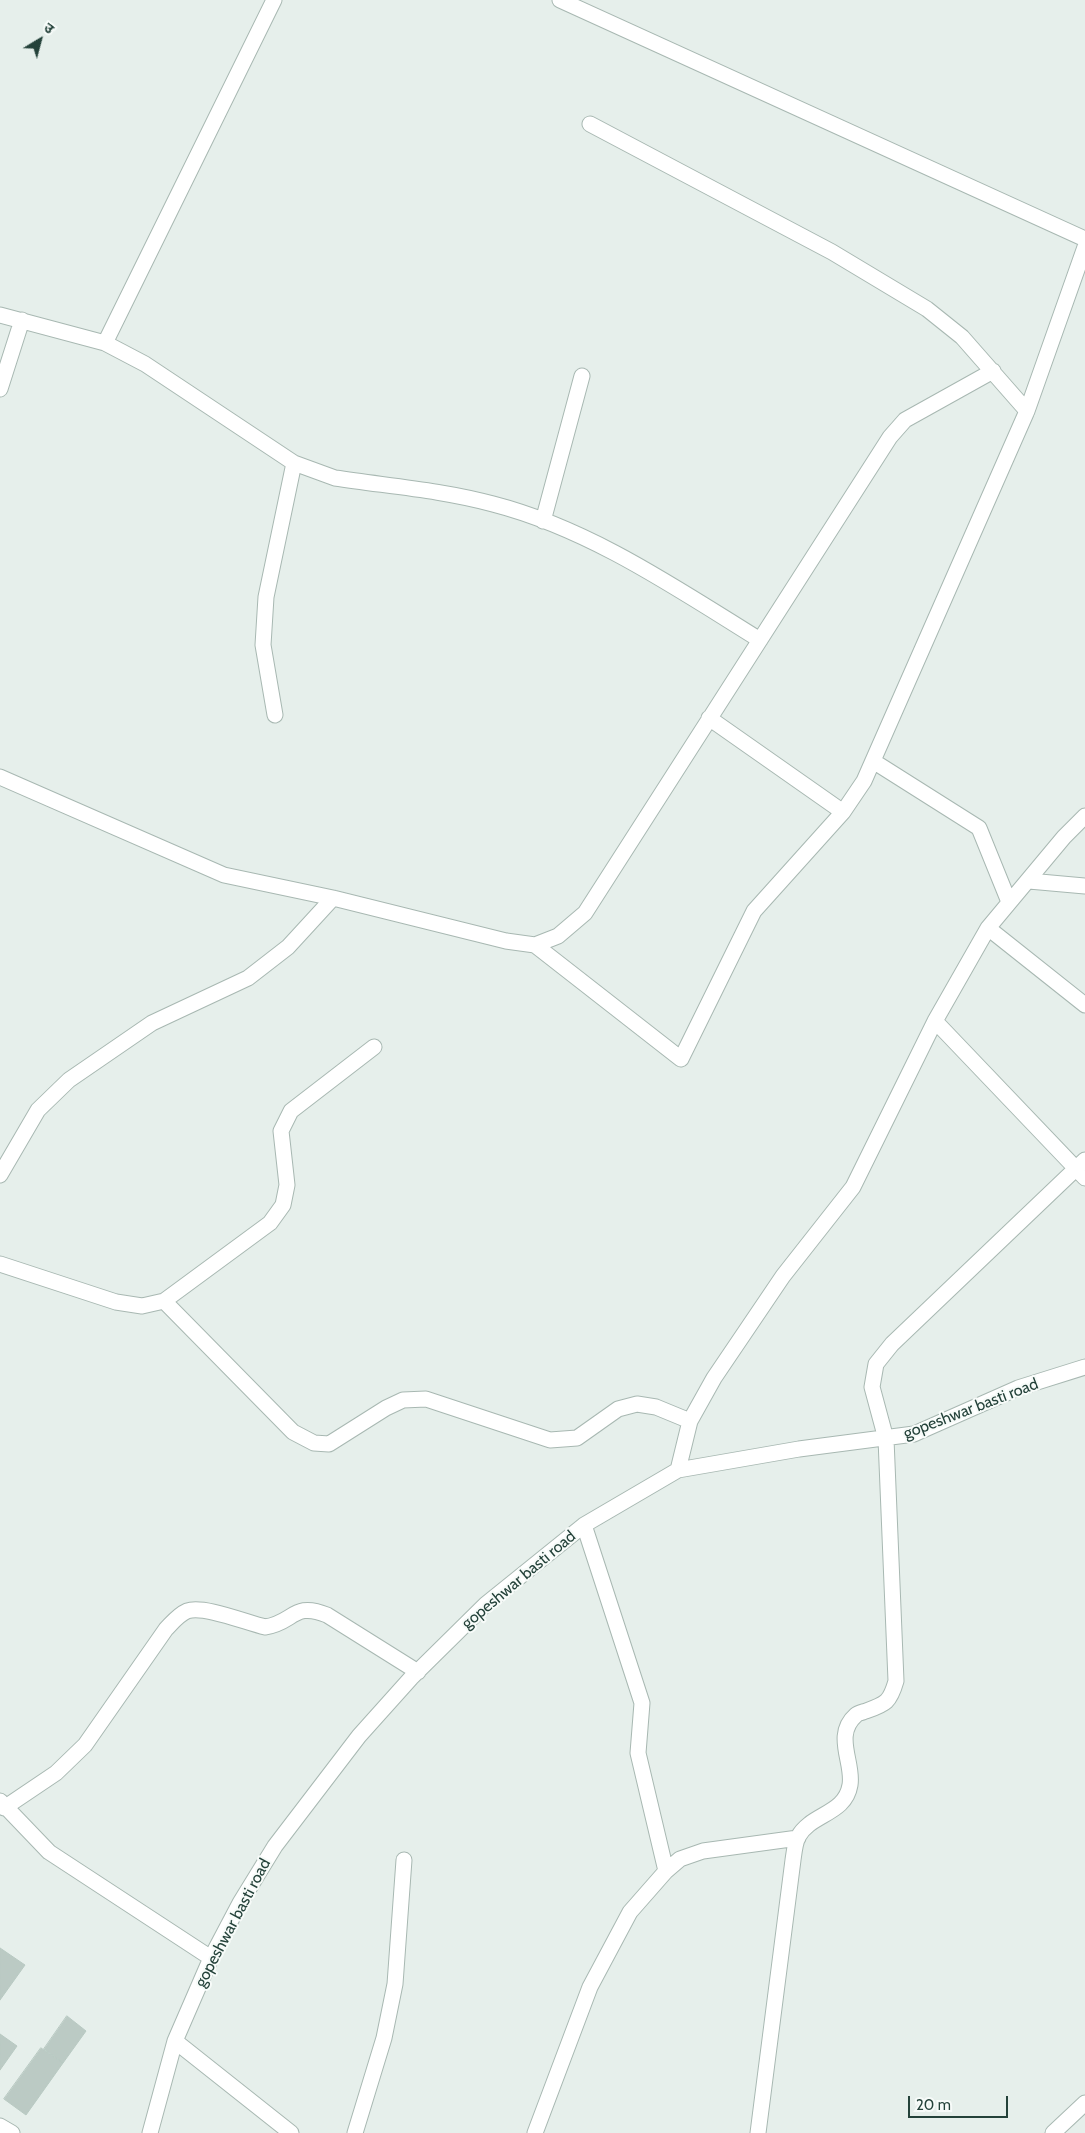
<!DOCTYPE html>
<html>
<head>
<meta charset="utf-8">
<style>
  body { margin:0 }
  #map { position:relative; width:1085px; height:2133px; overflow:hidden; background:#e6efeb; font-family:Cabin,"Noto Sans Devanagari",sans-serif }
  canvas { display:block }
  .north { position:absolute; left:15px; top:15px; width:50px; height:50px; -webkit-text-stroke:4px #f7fbf9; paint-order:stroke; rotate:37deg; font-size:14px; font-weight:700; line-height:20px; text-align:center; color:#24423a }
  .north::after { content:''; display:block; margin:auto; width:18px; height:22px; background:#24423a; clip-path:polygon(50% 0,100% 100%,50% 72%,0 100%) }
  .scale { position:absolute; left:908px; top:2096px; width:100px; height:22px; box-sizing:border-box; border:2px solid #24423a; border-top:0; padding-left:6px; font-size:15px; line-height:18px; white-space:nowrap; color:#24423a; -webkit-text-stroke:4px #f7fbf9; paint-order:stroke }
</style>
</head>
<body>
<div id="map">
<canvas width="1085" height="2133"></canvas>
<div class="north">उ</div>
<div class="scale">20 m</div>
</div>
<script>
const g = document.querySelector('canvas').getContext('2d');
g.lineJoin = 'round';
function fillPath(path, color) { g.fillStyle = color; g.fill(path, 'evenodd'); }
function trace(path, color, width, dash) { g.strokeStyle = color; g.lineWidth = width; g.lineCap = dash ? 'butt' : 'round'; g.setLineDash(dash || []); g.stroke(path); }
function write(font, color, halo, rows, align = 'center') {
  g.font = font + ' Cabin,sans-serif'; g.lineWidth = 4; g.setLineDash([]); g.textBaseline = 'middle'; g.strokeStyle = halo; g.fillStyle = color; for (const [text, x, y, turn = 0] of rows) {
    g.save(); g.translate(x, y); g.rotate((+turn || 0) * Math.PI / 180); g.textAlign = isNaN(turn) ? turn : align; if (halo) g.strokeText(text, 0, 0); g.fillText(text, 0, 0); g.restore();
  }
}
const building = new Path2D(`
  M 0,1948 L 25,1965 L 0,2000 Z
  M 67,2016 L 86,2031 L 63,2063 L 44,2049 Z
  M 0,2034 L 17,2046 L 0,2070 Z
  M 41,2048 L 63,2063 L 26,2115 L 4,2099 Z`);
fillPath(building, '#bbcac4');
trace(building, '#b8c9c2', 1);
const minor = new Path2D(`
  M 560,0 L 1085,239
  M 590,124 L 832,252 L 927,309 L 962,337 L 1027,411
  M 0,315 L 105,343 L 145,364 L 294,463 L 335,478 C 387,486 442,490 493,504 C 590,529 676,588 760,640
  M 105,343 L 274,0
  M 0,389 L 22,320
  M 543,521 L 582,376
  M 275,715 L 263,645 L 266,597 L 294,463
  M 709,718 L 843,812
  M 873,761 L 979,828 L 1009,902
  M 0,777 L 224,875 L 333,898 L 506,941 L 535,945 L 558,936 L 585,913 L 890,437 L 905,420 L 993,371
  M 1029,881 L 1085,886
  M 988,928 L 1085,1005
  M 535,945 L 681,1059 L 754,911 L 843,812 L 864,781 L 1027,411 L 1085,247
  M 935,1021 L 1085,1178
  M 0,1175 L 38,1110 L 69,1080 L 152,1023 L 248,978 L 288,947 L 333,898
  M 0,1264 L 116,1302 L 142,1306 L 164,1301 L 270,1223 L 283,1205 L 287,1185 L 281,1131 L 291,1111 L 374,1047
  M 164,1301 L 293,1432 L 314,1443 L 329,1444 L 386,1408 L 403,1400 L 426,1399 L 550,1440 L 577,1438 L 618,1409 L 637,1404 L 656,1407 L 690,1421
  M 678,1470 L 690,1421 L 714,1378 L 783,1276 L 853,1187 L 935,1021 L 988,928 L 1064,837 L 1085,816
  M 584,1525 L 642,1703 L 638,1753 L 666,1871
  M 0,1801 L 49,1852 L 211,1958
  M 4,1808 L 56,1773 L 85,1745 L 166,1629 C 172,1623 178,1615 187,1611 C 204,1605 247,1623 265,1627 C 294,1623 293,1601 327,1615 L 418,1672
  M 175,2041 L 291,2133
  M 0,2126 L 12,2133
  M 150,2133 L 175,2041 L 211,1958 L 240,1903 L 275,1846 L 359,1736 L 411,1678 L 486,1604 L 584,1525 L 678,1470 L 799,1449 L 914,1434 L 1018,1388 L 1085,1367
  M 355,2133 L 384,2038 L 395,1984 L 404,1860
  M 535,2133 L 590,1987 L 630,1912 L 666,1871 L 680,1859 L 703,1851 L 798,1838
  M 758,2133 L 793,1860 C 794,1853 795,1843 798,1837 C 811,1813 845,1815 850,1785 C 854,1763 833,1735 856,1715 C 858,1713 863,1712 866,1711 C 886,1704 890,1702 896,1681 L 886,1439 L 872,1387 L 876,1364 L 892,1344 L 1085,1160
  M 1053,2133 L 1085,2103`);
trace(minor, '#a8b8b2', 17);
trace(minor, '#fff', 15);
write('16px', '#24423a', '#f7fbf9', [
  ["gopeshwar basti road",971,1409,-21],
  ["gopeshwar basti road",519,1580,-40],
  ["gopeshwar basti road",233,1923,-62]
]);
</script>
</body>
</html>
